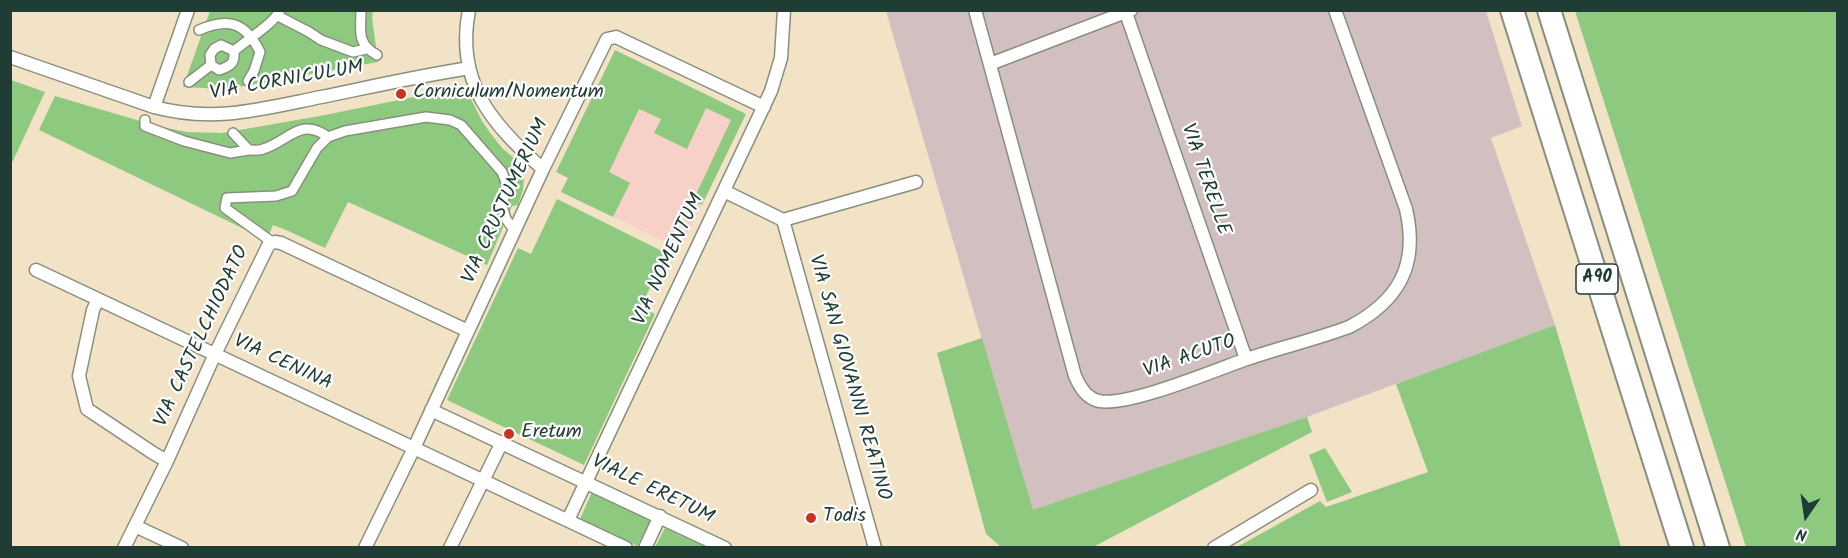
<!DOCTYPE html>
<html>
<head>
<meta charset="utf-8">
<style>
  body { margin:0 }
  #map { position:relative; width:1848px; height:558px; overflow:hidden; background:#f2e2c6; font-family:Kalam,sans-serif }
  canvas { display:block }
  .frame { position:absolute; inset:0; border:12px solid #1f3d34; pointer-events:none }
  .north { position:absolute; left:1776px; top:486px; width:60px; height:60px; -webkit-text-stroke:4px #fff; paint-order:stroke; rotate:193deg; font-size:16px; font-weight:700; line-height:24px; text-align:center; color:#1f3d34 }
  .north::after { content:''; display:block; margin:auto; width:21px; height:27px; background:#1f3d34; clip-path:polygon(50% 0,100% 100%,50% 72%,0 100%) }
</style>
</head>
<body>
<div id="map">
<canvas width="1848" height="558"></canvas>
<div class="frame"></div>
<div class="north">N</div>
</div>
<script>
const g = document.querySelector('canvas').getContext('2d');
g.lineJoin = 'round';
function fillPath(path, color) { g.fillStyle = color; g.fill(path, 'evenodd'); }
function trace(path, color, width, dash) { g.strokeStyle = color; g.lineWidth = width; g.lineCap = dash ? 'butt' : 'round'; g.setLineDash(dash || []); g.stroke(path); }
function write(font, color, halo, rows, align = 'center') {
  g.font = font + ' Kalam,sans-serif'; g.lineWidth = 4.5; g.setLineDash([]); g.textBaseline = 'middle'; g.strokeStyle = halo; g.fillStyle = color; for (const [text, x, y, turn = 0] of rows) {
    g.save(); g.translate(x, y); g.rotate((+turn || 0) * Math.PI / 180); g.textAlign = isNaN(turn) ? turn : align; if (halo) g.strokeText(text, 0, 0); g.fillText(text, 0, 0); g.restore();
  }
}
fillPath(new Path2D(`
  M 615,50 L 746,114 L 680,249 L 561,192 L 568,178 L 556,172 Z`), '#f7d1c8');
fillPath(new Path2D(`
  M 886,11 L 1486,11 L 1522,126 L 1491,138 L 1555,325 L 1293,422 L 1032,511 Z`), '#d2bfc0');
fillPath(new Path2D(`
  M 210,11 L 373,11 L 372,17 L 378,62 L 226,89 L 183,87 Z
  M 1575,11 L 1837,11 L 1837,547 L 1746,547 Z
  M 615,50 L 746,114 L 702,205 L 693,201 L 731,120 L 706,108 L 687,149 L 654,133 L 661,119 L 639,109 L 609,172 L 630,183 L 613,217 L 561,192 L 568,178 L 556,172 Z
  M 11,80 L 45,92 L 11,165 L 10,80 Z
  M 453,89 L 463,90 L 469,95 L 482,121 L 491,134 L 502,148 L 514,158 L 522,169 L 524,177 L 523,190 L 518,205 L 512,206 L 487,265 L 348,202 L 325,248 L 286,230 L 273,225 L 267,240 L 39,130 L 55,96 L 157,126 L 187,132 L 222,133 L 320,116 Z
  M 557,199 L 666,253 L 641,307 L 655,314 L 584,465 L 447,400 L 518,248 L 531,254 Z
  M 1555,325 L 1621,547 L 1237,547 L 1320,501 L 1326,507 L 1428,472 L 1396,384 Z
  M 982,338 L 1033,510 L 1307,417 L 1312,432 L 1095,546 L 1096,547 L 1001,547 L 986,534 L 937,353 Z
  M 1325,448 L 1352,492 L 1327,502 L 1309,455 Z
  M 592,492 L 651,520 L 637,546 L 580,519 Z
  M 665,528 L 706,547 L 655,547 Z`), '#8dca80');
const pedestrian = new Path2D(`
  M 361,10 C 361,31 356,43 377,55
  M 278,16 L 309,32 L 321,40 L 353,52 L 366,49
  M 199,30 C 229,17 246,23 260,52 L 254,71 L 248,81
  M 211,65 L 210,55 L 214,49 L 221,45 L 234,51
  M 189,82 L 211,65 L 219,70 C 231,66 235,63 234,51 C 246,40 274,24 280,10
  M 145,120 L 145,126 L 184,141 L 230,153 L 249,150
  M 233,133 L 249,150 C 253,150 259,151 263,149 C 288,142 300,116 328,137
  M 272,242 L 225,208 L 227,198 L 276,196 L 292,191 L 317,148 L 328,137 L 345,131 L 426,117 L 450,120 L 461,125 L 502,172 L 507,185 L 502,206 L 506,219 L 515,231`);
const minor = new Path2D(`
  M 469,10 C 455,82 492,125 543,169
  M 975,10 L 1075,376 C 1080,387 1086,398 1099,401 C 1127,407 1213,371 1244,360 C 1278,348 1314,340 1349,327 C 1399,301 1419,265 1406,209 L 1335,10
  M 1126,13 L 1246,359
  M 10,57 L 154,107 C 214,123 261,109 321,97 C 370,87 419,76 469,68
  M 990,64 L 1131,10
  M 154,107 L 188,10
  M 724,191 L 783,220 L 916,182
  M 783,220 L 875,548
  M 36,270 L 626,548
  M 98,299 L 93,310 L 79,376 L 87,409 L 153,453 L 167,461
  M 431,410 L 725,548
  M 568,520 L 771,91 L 781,58 L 784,10
  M 135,526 L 182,548
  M 124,548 L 167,461 L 215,354 L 269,244 L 275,242 L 281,243 L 468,331
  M 365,548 L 414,448 L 543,169 L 607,39 L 616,37 L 764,107
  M 450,548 L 502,442
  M 645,548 L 660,516
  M 1214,548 L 1311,490`);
const motorway = new Path2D(`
  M 1512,10 L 1682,548
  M 1549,10 L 1718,548`);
trace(pedestrian, '#88907d', 12);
trace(minor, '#88907d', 15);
trace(motorway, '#88907d', 26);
trace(pedestrian, '#fff', 9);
trace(minor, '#fff', 12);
trace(motorway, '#fff', 22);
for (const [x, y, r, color] of [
  [401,94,6,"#c8321e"],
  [509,434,6,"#c8321e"],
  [811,518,6,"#c8321e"]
]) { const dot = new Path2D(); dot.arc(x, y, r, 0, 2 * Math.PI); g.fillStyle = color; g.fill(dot); trace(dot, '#fff', 2); }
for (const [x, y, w] of [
  [1597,279,42]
]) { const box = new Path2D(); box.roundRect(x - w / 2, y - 15, w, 30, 4.5); g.fillStyle = '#fff'; g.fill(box); trace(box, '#1f3d34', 1.5); }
write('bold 18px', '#1f3d34', null, [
  ["A90",1597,279]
]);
write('20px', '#1f3d34', '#fff', [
  ["VIA CORNICULUM",287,82,-10],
  ["VIA TERELLE",1204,180,71],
  ["VIA CRUSTUMERIUM",507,202,-65],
  ["VIA NOMENTUM",670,260,-65],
  ["VIA CASTELCHIODATO",203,337,-65],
  ["VIA ACUTO",1190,358,-19],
  ["VIA CENINA",282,364,25],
  ["VIA SAN GIOVANNI REATINO",848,378,74],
  ["VIALE ERETUM",652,491,26]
]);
write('20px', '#1f3d34', '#fff', [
  ["Corniculum/Nomentum",413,94],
  ["Eretum",521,434],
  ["Todis",823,518]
], 'left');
</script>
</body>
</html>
